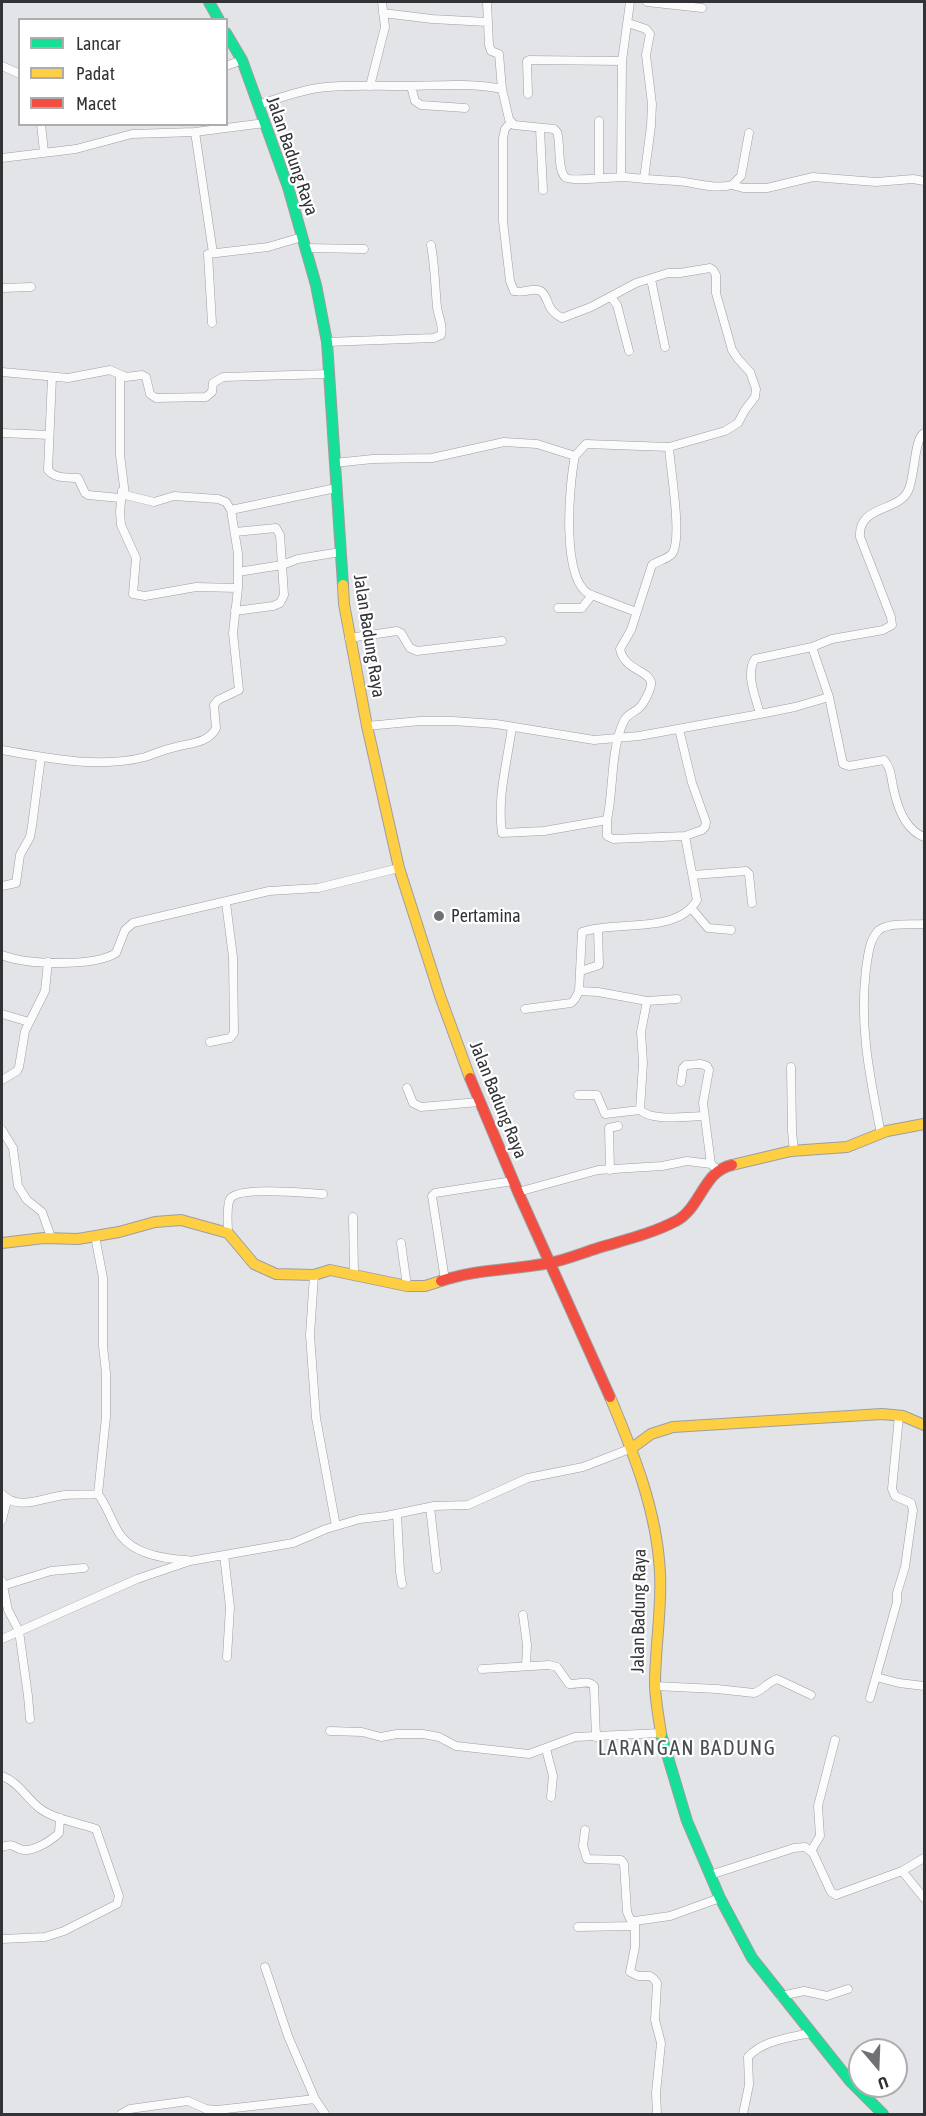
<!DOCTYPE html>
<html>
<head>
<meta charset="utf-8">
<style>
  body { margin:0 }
  #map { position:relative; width:926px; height:2116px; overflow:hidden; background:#e3e4e8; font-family:"Asap Condensed",sans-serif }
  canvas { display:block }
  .frame { position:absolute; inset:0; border:3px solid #323337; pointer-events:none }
  .legend { position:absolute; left:18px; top:18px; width:210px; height:108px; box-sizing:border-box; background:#fff; border:2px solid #adadaf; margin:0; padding:8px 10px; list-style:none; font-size:18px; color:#323337 }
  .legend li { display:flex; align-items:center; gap:12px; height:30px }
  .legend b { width:30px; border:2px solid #adadaf }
  .north { position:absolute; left:848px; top:2038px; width:60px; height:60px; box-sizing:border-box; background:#fff; border:2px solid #adadaf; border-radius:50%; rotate:161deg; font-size:16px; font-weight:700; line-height:24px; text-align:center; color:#323337 }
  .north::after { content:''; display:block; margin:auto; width:21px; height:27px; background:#707175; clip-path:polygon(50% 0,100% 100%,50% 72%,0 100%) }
</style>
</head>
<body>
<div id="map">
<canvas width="926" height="2116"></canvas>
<div class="frame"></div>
<ul class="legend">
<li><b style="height:8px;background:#16e098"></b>Lancar</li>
<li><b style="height:8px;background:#ffcf43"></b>Padat</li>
<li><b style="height:8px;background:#f24e42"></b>Macet</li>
</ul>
<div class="north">U</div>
</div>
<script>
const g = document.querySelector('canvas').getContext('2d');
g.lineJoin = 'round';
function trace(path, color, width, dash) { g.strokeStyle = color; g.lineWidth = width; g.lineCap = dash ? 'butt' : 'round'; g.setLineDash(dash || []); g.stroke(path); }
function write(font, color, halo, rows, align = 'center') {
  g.font = font + ' "Asap Condensed",sans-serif'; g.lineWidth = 4.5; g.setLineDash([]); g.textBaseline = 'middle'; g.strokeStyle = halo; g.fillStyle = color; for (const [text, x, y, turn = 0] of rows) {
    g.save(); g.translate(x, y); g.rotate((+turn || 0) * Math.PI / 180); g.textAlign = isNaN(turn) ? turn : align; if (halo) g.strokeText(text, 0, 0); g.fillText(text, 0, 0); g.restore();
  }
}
const street = new Path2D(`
  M 487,2 L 489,45 L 491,51 L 499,54 L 502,89
  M 647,2 L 702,8
  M 383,13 L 432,19 L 487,22
  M 628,23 L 646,29 L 650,34 L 646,55 L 652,104 L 651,126 L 644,179
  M 2,66 L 20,74
  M 226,66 L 242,60
  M 370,86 L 385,27 L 382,2
  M 411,86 L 415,101 L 421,105 L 465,108
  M 528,94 L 527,61 L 529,60 L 622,61
  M 258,105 C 276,99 293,93 312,89 C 340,84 371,86 400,86 C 433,86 469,82 502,89 L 509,119 L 514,125 L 554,129 L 557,132 C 561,143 557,169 565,177 C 569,182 614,177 625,177 C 642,179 659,180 676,181 C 694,182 714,190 732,185 L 741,176 L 749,133
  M 41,124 L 44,152
  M 540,129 L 543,190
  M 195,132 L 213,253
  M 2,158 L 76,149 L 132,134 L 195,132 L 265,123
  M 599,177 L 599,121
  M 621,177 L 622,61 L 630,2
  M 732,185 L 743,188 L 767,188 L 813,177 L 876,182 L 913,179 L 924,181
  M 305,248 L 364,249
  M 651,279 L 665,347
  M 2,288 L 31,287
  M 611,297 L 617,305 L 629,351
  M 212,323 L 208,254 L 268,247 L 302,237
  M 327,342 L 434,338 L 441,335 C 444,326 438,316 437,307 C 435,286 435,266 431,245
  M 2,372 L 68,378 L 110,370 L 126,377 L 142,375 L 146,377 L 150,394 L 156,398 L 206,397 L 212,392 L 213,383 L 223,377 L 329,374
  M 52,377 L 48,470 C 55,479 67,477 78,478 L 85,493 L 88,495 L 120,498
  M 2,433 L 49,435
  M 575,456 C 569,485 561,578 589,594 L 636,612
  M 334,463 L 373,459 L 432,458 L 504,442 L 537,444 L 575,456 L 586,444 L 669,447 L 725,431 L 738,423 L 745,410 L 755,397 L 756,389 L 750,372 L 738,359 L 732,350 L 716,293 L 716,275 L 713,270 L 710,268 L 680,273 L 668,273 L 636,283 L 591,307 L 562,318 C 545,309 550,300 542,292 C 536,286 522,294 514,291 L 510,281 L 503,221 L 503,138 L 505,129 L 511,122
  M 122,491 L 120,512 L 121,525 L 136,558 L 133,594 L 145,596 L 196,587 L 238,588
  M 231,510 L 336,488
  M 235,532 L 276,528 L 280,535 L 284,595 L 280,603 L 273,606 L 235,611
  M 238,572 L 282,565 L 298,559 L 340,552
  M 558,608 L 582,608 L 592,595
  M 349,638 L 397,631 L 401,633 L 410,648 L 417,651 L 502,641
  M 812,647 L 829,697 L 843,764 L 849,766 L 884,760 C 892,769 891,780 894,791 C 898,809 906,830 924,837
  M 760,714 L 795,707 L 829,697
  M 367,726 L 420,721 L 453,721 L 496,724 L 594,740 L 639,736 L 760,714 C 756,698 745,674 755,659 L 812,647 L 832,639 L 883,630 L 892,625 L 891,617 L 860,537 C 858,505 898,512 908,491 C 915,478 914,438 924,433
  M 512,727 C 507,763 497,797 502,833 L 544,831 L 607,820 L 607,836 L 613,839 L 685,836
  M 2,750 C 47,758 99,769 145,757 C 155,754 165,749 176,747 C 190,743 209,743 216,728 L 214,705 L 218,700 L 239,690 L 233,633 L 238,588 L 238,554 L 231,510 L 226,502 L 218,499 L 174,496 L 154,502 L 125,495 L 120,455 L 120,375
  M 607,820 C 614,789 610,747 625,719 C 629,713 636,712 640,707 C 644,703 652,688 651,682 C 648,670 624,670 620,649 L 631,630 L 652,565 C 658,561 667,559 672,554 C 683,539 670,467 669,447
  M 693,875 L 746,871 L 749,874 L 752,903
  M 2,886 L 16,883 L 20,855 L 30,837 L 32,826 L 41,757
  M 692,909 L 708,928 L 731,930
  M 2,955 C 26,965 94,967 116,953 L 125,930 L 133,923 L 269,891 L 318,888 L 399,868
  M 581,971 L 599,965 L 598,929
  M 677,999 L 647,1001 L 598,992 L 579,991 L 582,932 C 615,920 677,935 697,900 L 685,836 L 702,830 L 705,827 L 706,822 L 692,783 L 679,729
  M 647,1001 L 641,1032 L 643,1063 L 640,1110 C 653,1122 687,1116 704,1116
  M 525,1009 L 571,1003 L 575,999 L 579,991
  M 2,1014 L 29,1022
  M 210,1042 L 230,1038 L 234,1033 L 233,957 L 226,903
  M 791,1067 L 792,1131 L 794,1151
  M 2,1080 L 17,1071 L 19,1067 L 25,1031 L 45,991 L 48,962
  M 681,1082 L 683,1068 L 686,1065 L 701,1064 L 707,1066 L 709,1070 L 703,1103 L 711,1164
  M 407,1088 L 413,1103 L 421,1107 L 479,1102
  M 578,1095 L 597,1095 L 605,1114 L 640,1110
  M 2,1130 L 13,1148 L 18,1186 L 27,1200 L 42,1212 L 51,1237
  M 881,1134 C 870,1077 859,1027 866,969 C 868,957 869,939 879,930 C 890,922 912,925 924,924
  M 610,1170 L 609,1128 L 618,1126
  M 518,1192 L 598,1170 L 662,1166 L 687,1161 L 711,1164 L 718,1170
  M 353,1217 L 354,1273
  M 228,1233 C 228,1224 226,1207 230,1199 C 237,1186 307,1193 323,1194
  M 95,1236 L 103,1278 L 103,1346 L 106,1373 L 106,1417 L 98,1494
  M 401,1243 L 407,1286
  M 314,1275 L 310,1335 L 316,1418 L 336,1526
  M 445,1280 L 432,1196 L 435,1193 L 513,1181
  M 2,1494 C 19,1512 44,1497 65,1495 C 76,1494 87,1495 98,1494 C 108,1507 112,1524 121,1536 C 136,1555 165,1559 187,1560
  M 430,1507 L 437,1569
  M 397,1514 L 400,1572 L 402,1584
  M 2,1520 L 7,1500
  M 224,1555 L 230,1607 L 227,1657
  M 2,1581 L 8,1610 L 19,1631 L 28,1696 L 30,1719
  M 2,1586 L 51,1571 L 84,1568
  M 523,1615 L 527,1645 L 526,1666
  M 2,1639 L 137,1579 L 190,1561 L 293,1543 L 326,1529 L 360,1519 L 386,1516 L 434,1506 L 468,1505 L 528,1478 L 583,1467 L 632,1448
  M 482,1669 L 549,1665 L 557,1667 L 569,1684 C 578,1685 588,1679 594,1686 L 596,1737
  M 876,1677 L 899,1683 L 924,1686
  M 655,1686 L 717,1689 L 754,1693 C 763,1690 768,1682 777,1679 L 811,1695
  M 870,1698 L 897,1602 L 897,1593 L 905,1567 L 913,1510 L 911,1503 L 895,1496 L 892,1489 L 899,1416
  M 330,1731 L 362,1732 L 381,1737 L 397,1734 L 423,1734 L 439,1737 L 456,1746 L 529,1754 L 575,1737 L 661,1733
  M 546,1749 L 553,1776 L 551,1797
  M 2,1776 C 18,1782 25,1796 38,1807 C 54,1820 77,1822 96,1829 L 119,1896 L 117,1904 L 64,1931 L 45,1937 L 2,1939
  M 585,1830 L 583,1846 L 587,1859 L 621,1860 L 624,1864 L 627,1912 L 631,1921 L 635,1921
  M 2,1847 C 15,1842 14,1849 24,1850 C 35,1851 52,1840 59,1833 L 60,1818
  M 811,1851 L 820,1836 L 818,1806 L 835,1740
  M 902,1871 L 924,1898
  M 710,1875 L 794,1848 L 805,1847 L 813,1853 L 831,1892 L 836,1895 L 902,1871 L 924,1858
  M 578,1927 L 635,1926
  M 265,1967 L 288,2036 L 315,2099 L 325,2114
  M 781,1996 L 804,1991 L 827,1996 L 848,1989
  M 121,2114 L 130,2109 L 188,2101 L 206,2109 L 217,2110 L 315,2099
  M 657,2114 L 656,2093 L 661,2043 L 655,2020 L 657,1983 L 653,1978 L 650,1976 L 638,1976 L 630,1972 L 635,1947 L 635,1921 L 670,1916 L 720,1898
  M 743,2114 L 749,2085 L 748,2057 C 763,2040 789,2038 810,2033`);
const fast = new Path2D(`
  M 209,2 L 219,20
  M 226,33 L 242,60 L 288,187 L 316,285 L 327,342 L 343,585
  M 661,1734 L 687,1821 L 720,1898 L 752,1958 L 850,2081 L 883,2114`);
const slow = new Path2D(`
  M 343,585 L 344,604 L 367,726 L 399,868 L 440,996 L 470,1078
  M 732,1165 L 791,1151 L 847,1147 L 887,1131 L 924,1124
  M 2,1243 L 44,1238 L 78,1239 L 119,1232 L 155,1222 L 181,1220 L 228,1233 L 254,1264 L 276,1274 L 314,1275 L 330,1270 L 407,1286 L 425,1286 L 441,1281
  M 610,1397 C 634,1454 657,1511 660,1573 C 662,1610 655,1647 655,1684 C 655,1700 659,1718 661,1734
  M 632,1448 L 651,1434 L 673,1427 L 882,1414 L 903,1416 L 924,1425`);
const jam = new Path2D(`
  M 470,1078 L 518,1192 L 610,1397
  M 441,1281 C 476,1269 513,1270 549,1263 C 566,1260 582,1253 598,1248 C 624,1240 651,1234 676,1221 C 701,1208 703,1171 732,1165`);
trace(street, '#9d9ea0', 9);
trace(fast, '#9d9ea0', 12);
trace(slow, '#9d9ea0', 12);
trace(jam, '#9d9ea0', 12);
trace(street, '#fbfbfc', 8);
trace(fast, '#16e098', 10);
trace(slow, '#ffcf43', 10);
trace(jam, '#f24e42', 10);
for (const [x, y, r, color] of [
  [439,916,6,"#707175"]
]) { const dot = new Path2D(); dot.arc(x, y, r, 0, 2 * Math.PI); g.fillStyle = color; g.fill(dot); trace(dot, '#fff', 2); }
write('18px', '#323337', '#fff', [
  ["Jalan Badung Raya",292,156,71],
  ["Jalan Badung Raya",369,636,81],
  ["Jalan Badung Raya",498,1100,68],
  ["Jalan Badung Raya",639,1611,-89]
]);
write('18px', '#323337', '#fff', [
  ["Pertamina",451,916]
], 'left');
g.letterSpacing = '1.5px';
write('21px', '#4c4e55', '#fff', [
  ["LARANGAN BADUNG",687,1748]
]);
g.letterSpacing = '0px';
</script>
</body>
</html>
